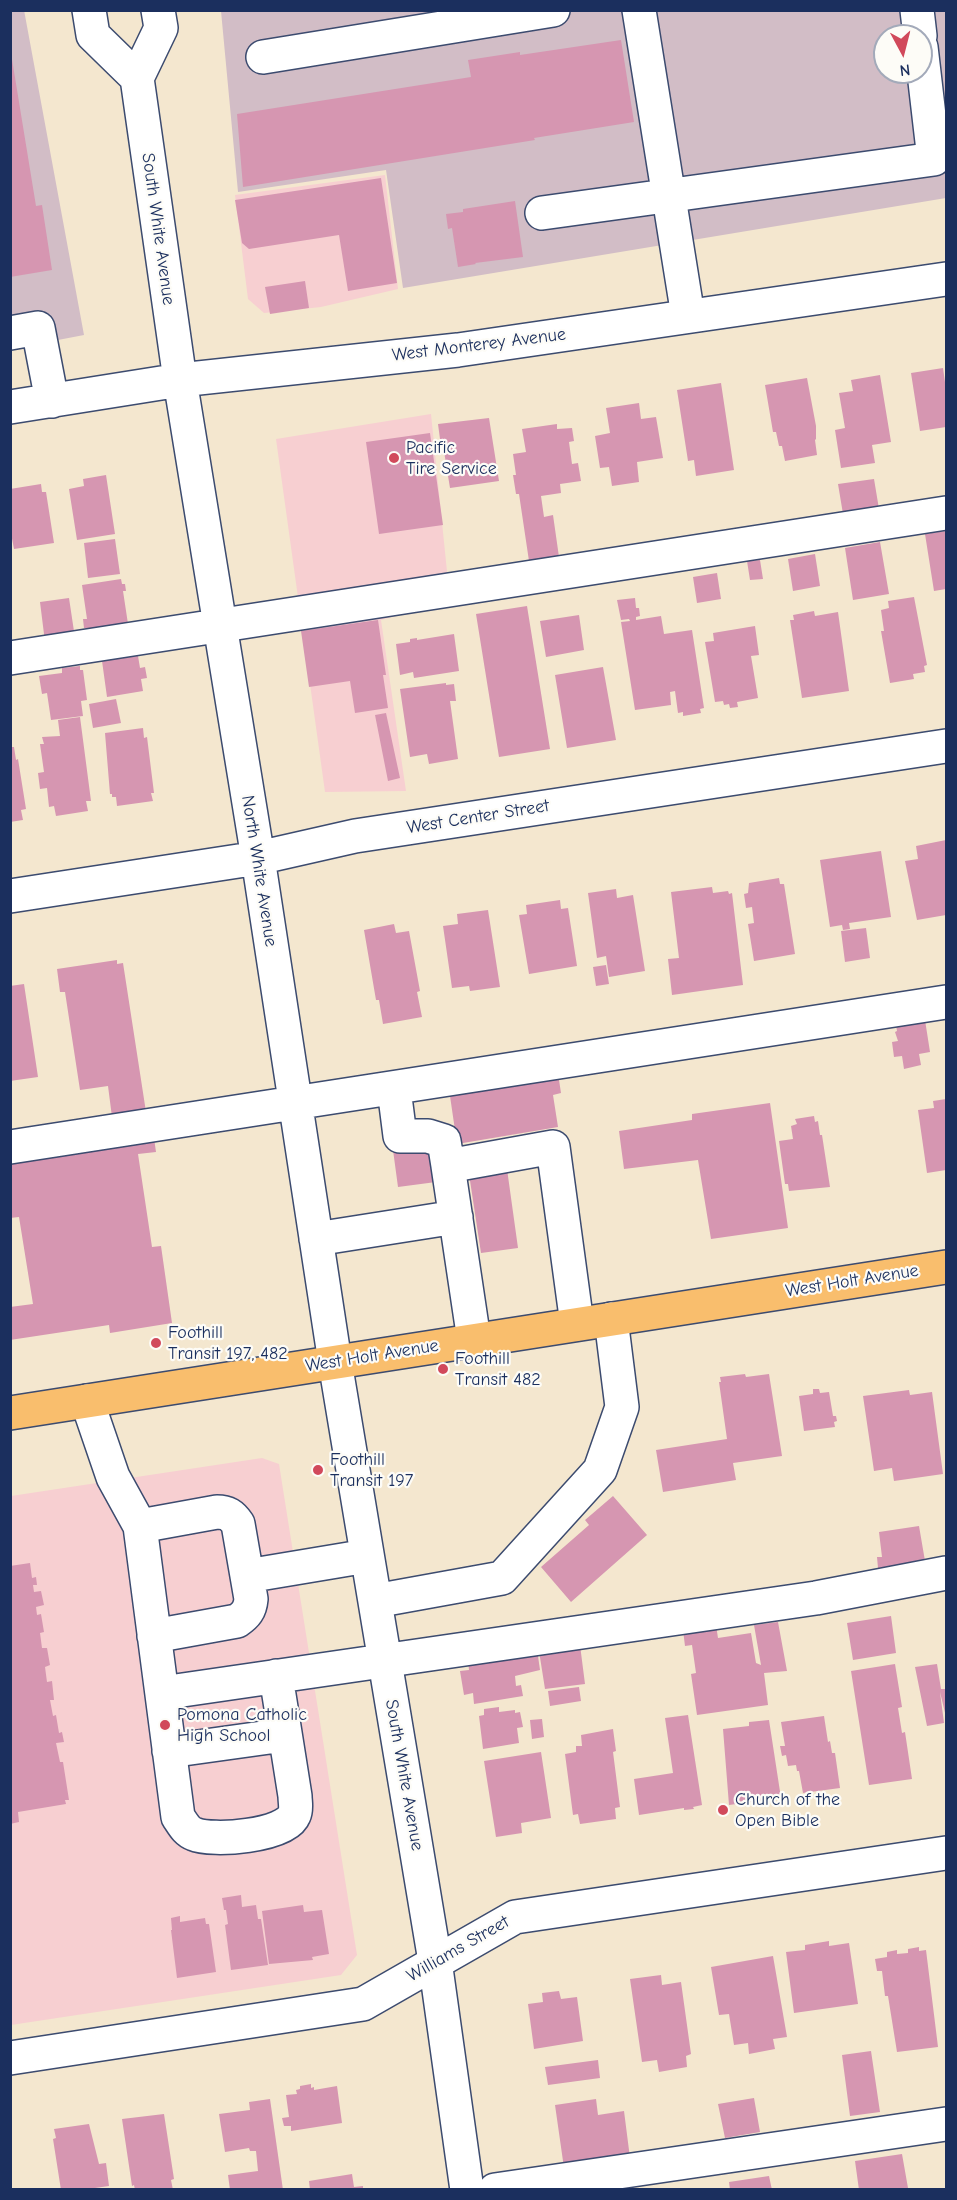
<!DOCTYPE html>
<html>
<head>
<meta charset="utf-8">
<style>
  body { margin:0 }
  #map { position:relative; width:957px; height:2200px; overflow:hidden; background:#f4e7cf; font-family:"Comic Neue",sans-serif }
  canvas { display:block }
  .frame { position:absolute; inset:0; border:12px solid #1b2f5e; pointer-events:none }
  .north { position:absolute; left:873px; top:24px; width:60px; height:60px; box-sizing:border-box; background:#fdfcf7; border:2px solid #a3aaba; border-radius:50%; rotate:173deg; font-size:16px; font-weight:700; line-height:24px; text-align:center; color:#1b2f5e }
  .north::after { content:''; display:block; margin:auto; width:21px; height:27px; background:#d1495b; clip-path:polygon(50% 0,100% 100%,50% 72%,0 100%) }
</style>
</head>
<body>
<div id="map">
<canvas width="957" height="2200"></canvas>
<div class="frame"></div>
<div class="north">N</div>
</div>
<script>
const g = document.querySelector('canvas').getContext('2d');
g.lineJoin = 'round';
function fillPath(path, color) { g.fillStyle = color; g.fill(path, 'evenodd'); }
function trace(path, color, width, dash) { g.strokeStyle = color; g.lineWidth = width; g.lineCap = dash ? 'butt' : 'round'; g.setLineDash(dash || []); g.stroke(path); }
function write(font, color, halo, rows, align = 'center') {
  g.font = font + ' "Comic Neue",sans-serif'; g.lineWidth = 4.5; g.setLineDash([]); g.textBaseline = 'middle'; g.strokeStyle = halo; g.fillStyle = color; for (const [text, x, y, turn = 0] of rows) {
    g.save(); g.translate(x, y); g.rotate((+turn || 0) * Math.PI / 180); g.textAlign = isNaN(turn) ? turn : align; if (halo) g.strokeText(text, 0, 0); g.fillText(text, 0, 0); g.restore();
  }
}
fillPath(new Path2D(`
  M 385,175 L 398,289 L 321,307 L 264,313 L 248,299 L 235,195 Z
  M 431,414 L 450,601 L 381,620 L 406,791 L 325,792 L 276,439 Z
  M 262,1458 L 279,1464 L 357,1955 L 341,1975 L 11,2025 L 11,1496 Z`), '#f7cfd1');
fillPath(new Path2D(`
  M 24,10 L 84,335 L 11,349 L 10,11 Z
  M 221,11 L 946,11 L 946,198 L 403,288 L 386,170 L 238,192 ZM 885,36 L 921,36 L 921,72 L 885,72 Z`), '#d2bdc6');
fillPath(new Path2D(`
  M 621,40 L 634,122 L 534,138 L 535,140 L 243,187 L 237,114 L 471,77 L 468,60 L 520,52 L 520,55 Z
  M 10,47 L 36,206 L 42,205 L 52,270 L 10,277 Z
  M 381,178 L 397,283 L 348,291 L 339,235 L 249,249 L 242,243 L 235,200 Z
  M 515,201 L 523,257 L 475,263 L 476,264 L 458,267 L 452,228 L 448,229 L 446,214 L 463,212 L 463,209 Z
  M 305,281 L 309,308 L 270,314 L 265,287 Z
  M 943,368 L 946,389 L 946,427 L 920,431 L 911,373 Z
  M 880,375 L 891,442 L 872,445 L 875,463 L 841,468 L 835,430 L 845,428 L 839,393 L 853,391 L 851,380 Z
  M 807,378 L 816,426 L 816,439 L 815,440 L 817,455 L 785,461 L 782,446 L 779,446 L 776,432 L 773,432 L 765,385 Z
  M 721,383 L 734,470 L 696,476 L 694,460 L 688,461 L 677,390 Z
  M 639,403 L 641,419 L 656,417 L 663,458 L 637,462 L 639,482 L 612,486 L 609,467 L 600,468 L 595,436 L 610,433 L 606,408 Z
  M 489,418 L 499,481 L 450,488 L 442,439 L 440,439 L 438,424 Z
  M 557,424 L 557,429 L 572,428 L 574,441 L 569,442 L 572,464 L 578,463 L 581,481 L 560,484 L 561,493 L 541,496 L 544,517 L 553,515 L 559,557 L 529,561 L 519,494 L 516,494 L 513,475 L 516,475 L 513,454 L 526,452 L 522,429 Z
  M 430,433 L 443,525 L 379,534 L 366,442 Z
  M 106,475 L 115,534 L 77,540 L 69,489 L 84,486 L 83,479 Z
  M 874,479 L 879,509 L 843,514 L 838,484 Z
  M 41,484 L 42,492 L 46,492 L 54,543 L 14,549 L 10,528 L 10,489 Z
  M 946,531 L 946,589 L 934,591 L 925,534 Z
  M 115,539 L 120,574 L 88,578 L 84,543 Z
  M 880,542 L 889,594 L 853,600 L 845,548 Z
  M 815,554 L 820,586 L 793,591 L 788,559 Z
  M 760,560 L 763,579 L 750,580 L 747,561 Z
  M 717,573 L 721,599 L 697,603 L 693,577 Z
  M 121,579 L 122,584 L 125,584 L 126,591 L 123,591 L 128,624 L 89,630 L 88,628 L 84,628 L 83,619 L 87,619 L 82,585 Z
  M 914,597 L 927,665 L 924,666 L 925,672 L 913,674 L 914,679 L 890,683 L 881,631 L 884,631 L 881,610 L 889,608 L 888,601 Z
  M 69,598 L 75,638 L 45,642 L 40,602 Z
  M 635,598 L 636,608 L 639,608 L 640,616 L 636,617 L 636,620 L 661,616 L 664,634 L 692,630 L 704,708 L 700,709 L 701,713 L 683,716 L 683,712 L 678,713 L 675,691 L 670,692 L 671,705 L 635,710 L 621,622 L 630,621 L 629,619 L 621,620 L 617,600 Z
  M 527,606 L 550,749 L 499,757 L 476,614 Z
  M 814,611 L 815,616 L 838,612 L 849,691 L 802,698 L 790,620 L 794,620 L 793,615 Z
  M 579,615 L 584,650 L 546,657 L 540,621 Z
  M 378,620 L 386,675 L 383,675 L 388,708 L 355,713 L 350,681 L 309,687 L 301,631 Z
  M 755,626 L 759,655 L 751,656 L 758,698 L 737,702 L 738,707 L 730,708 L 729,704 L 724,705 L 723,701 L 715,702 L 705,642 L 714,641 L 713,633 Z
  M 454,634 L 459,671 L 414,678 L 413,672 L 400,675 L 396,644 L 410,642 L 410,639 L 417,638 L 417,640 Z
  M 138,656 L 140,668 L 145,667 L 147,678 L 141,679 L 143,691 L 107,697 L 102,661 Z
  M 80,666 L 80,670 L 83,670 L 87,700 L 81,701 L 83,716 L 51,720 L 47,693 L 42,694 L 39,676 L 62,673 L 62,668 Z
  M 603,667 L 616,740 L 567,748 L 555,675 Z
  M 446,683 L 446,685 L 454,684 L 456,701 L 450,701 L 458,759 L 429,764 L 427,754 L 410,757 L 400,689 Z
  M 116,699 L 121,723 L 93,728 L 89,704 Z
  M 386,713 L 400,778 L 388,781 L 375,715 Z
  M 80,717 L 91,801 L 86,801 L 88,811 L 56,816 L 54,806 L 49,807 L 47,788 L 40,789 L 38,773 L 44,772 L 40,744 L 44,744 L 42,737 L 60,736 L 58,720 Z
  M 143,728 L 144,738 L 147,737 L 154,793 L 151,793 L 153,801 L 117,806 L 116,797 L 112,797 L 112,794 L 110,794 L 105,733 Z
  M 10,747 L 14,747 L 16,760 L 18,759 L 26,809 L 21,810 L 23,820 L 10,822 Z
  M 946,840 L 946,915 L 917,920 L 905,861 L 918,859 L 916,846 Z
  M 881,851 L 891,917 L 849,923 L 850,929 L 843,930 L 842,925 L 830,927 L 820,860 Z
  M 779,878 L 780,884 L 784,884 L 795,954 L 754,961 L 748,924 L 754,923 L 752,907 L 746,908 L 744,894 L 748,893 L 749,883 Z
  M 712,887 L 713,893 L 728,891 L 729,894 L 732,893 L 743,985 L 672,995 L 668,959 L 679,958 L 671,892 Z
  M 616,889 L 617,898 L 633,895 L 645,971 L 609,977 L 606,956 L 597,958 L 588,893 Z
  M 560,900 L 561,909 L 568,908 L 577,966 L 529,974 L 519,915 L 527,914 L 526,905 Z
  M 488,910 L 500,987 L 470,991 L 469,986 L 452,988 L 443,926 L 458,924 L 457,914 Z
  M 394,924 L 396,933 L 409,931 L 420,991 L 417,992 L 422,1017 L 383,1024 L 379,1000 L 376,1000 L 364,930 Z
  M 866,928 L 870,958 L 845,962 L 841,931 Z
  M 117,960 L 117,964 L 123,963 L 146,1112 L 112,1117 L 108,1086 L 80,1090 L 65,992 L 60,992 L 57,969 Z
  M 606,965 L 609,984 L 596,986 L 593,967 Z
  M 24,984 L 38,1077 L 10,1081 L 10,986 Z
  M 925,1020 L 930,1052 L 919,1054 L 921,1065 L 904,1069 L 902,1056 L 894,1057 L 892,1042 L 898,1041 L 895,1032 L 897,1031 L 896,1025 Z
  M 551,1080 L 559,1080 L 561,1093 L 553,1095 L 558,1127 L 457,1144 L 450,1096 Z
  M 946,1099 L 946,1170 L 927,1173 L 918,1110 L 934,1108 L 933,1101 Z
  M 770,1103 L 788,1228 L 711,1239 L 698,1160 L 624,1169 L 619,1131 L 692,1120 L 692,1114 Z
  M 814,1116 L 815,1122 L 818,1121 L 820,1135 L 822,1135 L 830,1187 L 789,1191 L 788,1184 L 785,1184 L 779,1141 L 793,1139 L 791,1126 L 797,1124 L 795,1119 Z
  M 154,1138 L 156,1152 L 138,1154 L 152,1247 L 161,1246 L 172,1323 L 110,1333 L 109,1325 L 10,1340 L 10,1307 L 33,1304 L 19,1217 L 10,1218 L 10,1160 Z
  M 430,1145 L 436,1182 L 398,1187 L 393,1150 Z
  M 507,1169 L 518,1248 L 481,1253 L 469,1174 Z
  M 745,1374 L 746,1377 L 769,1374 L 782,1456 L 733,1463 L 736,1480 L 663,1492 L 656,1450 L 727,1439 L 719,1382 L 721,1382 L 720,1377 Z
  M 813,1389 L 819,1389 L 820,1393 L 829,1392 L 833,1416 L 836,1416 L 837,1421 L 834,1422 L 835,1427 L 804,1431 L 799,1396 L 813,1394 Z
  M 909,1390 L 910,1395 L 932,1392 L 943,1474 L 894,1481 L 892,1468 L 874,1471 L 863,1396 Z
  M 613,1496 L 647,1535 L 571,1602 L 541,1567 L 589,1525 L 585,1520 Z
  M 919,1526 L 925,1561 L 878,1568 L 877,1557 L 882,1557 L 879,1532 Z
  M 30,1563 L 32,1578 L 36,1577 L 37,1585 L 33,1585 L 34,1592 L 41,1591 L 44,1605 L 36,1607 L 37,1615 L 41,1614 L 44,1632 L 40,1633 L 42,1648 L 47,1648 L 50,1665 L 45,1667 L 47,1682 L 52,1681 L 54,1700 L 50,1700 L 53,1716 L 56,1715 L 59,1733 L 62,1732 L 64,1742 L 56,1743 L 60,1762 L 63,1762 L 69,1800 L 65,1800 L 66,1804 L 18,1812 L 19,1822 L 10,1824 L 10,1566 Z
  M 891,1616 L 896,1653 L 853,1660 L 847,1623 Z
  M 778,1622 L 787,1671 L 764,1673 L 768,1705 L 697,1715 L 691,1674 L 696,1673 L 692,1645 L 685,1646 L 683,1630 L 716,1625 L 718,1638 L 751,1633 L 756,1663 L 761,1665 L 754,1625 Z
  M 580,1645 L 585,1684 L 545,1689 L 539,1651 Z
  M 537,1649 L 540,1670 L 515,1676 L 516,1686 L 521,1685 L 523,1696 L 474,1704 L 473,1693 L 464,1695 L 460,1671 L 469,1670 L 468,1660 Z
  M 895,1664 L 902,1707 L 898,1708 L 902,1733 L 905,1732 L 912,1779 L 869,1785 L 851,1671 Z
  M 937,1664 L 941,1689 L 946,1689 L 946,1717 L 940,1692 L 944,1723 L 927,1726 L 915,1667 Z
  M 579,1687 L 581,1701 L 550,1706 L 548,1691 Z
  M 499,1707 L 499,1712 L 515,1710 L 515,1713 L 520,1712 L 523,1727 L 517,1728 L 519,1743 L 483,1749 L 479,1716 L 484,1715 L 484,1709 Z
  M 688,1715 L 702,1805 L 693,1807 L 694,1809 L 684,1810 L 684,1808 L 639,1815 L 634,1779 L 673,1773 L 665,1718 Z
  M 824,1716 L 828,1742 L 830,1741 L 832,1753 L 835,1753 L 840,1788 L 803,1793 L 799,1771 L 797,1771 L 796,1765 L 788,1766 L 786,1755 L 782,1756 L 780,1746 L 785,1746 L 781,1722 Z
  M 542,1719 L 544,1737 L 532,1739 L 530,1720 Z
  M 769,1720 L 781,1798 L 729,1805 L 723,1729 L 749,1726 L 749,1722 Z
  M 613,1729 L 616,1751 L 613,1752 L 620,1807 L 615,1808 L 616,1819 L 580,1824 L 578,1814 L 573,1815 L 565,1754 L 576,1752 L 576,1746 L 582,1746 L 581,1735 Z
  M 541,1752 L 551,1818 L 521,1823 L 522,1833 L 496,1837 L 484,1761 Z
  M 241,1895 L 242,1907 L 256,1905 L 258,1919 L 261,1919 L 268,1965 L 231,1970 L 225,1925 L 228,1924 L 226,1910 L 224,1910 L 222,1898 Z
  M 303,1905 L 304,1912 L 322,1910 L 329,1954 L 312,1957 L 313,1960 L 269,1964 L 262,1911 Z
  M 180,1916 L 180,1922 L 205,1918 L 206,1924 L 209,1924 L 216,1972 L 177,1978 L 171,1930 L 172,1930 L 171,1918 Z
  M 829,1941 L 829,1946 L 849,1943 L 858,2004 L 794,2013 L 786,1952 L 805,1950 L 805,1945 Z
  M 919,1947 L 919,1951 L 926,1950 L 938,2047 L 897,2052 L 888,1996 L 885,1996 L 882,1971 L 877,1971 L 875,1959 L 887,1957 L 887,1952 L 897,1950 L 897,1954 L 908,1953 L 908,1949 Z
  M 773,1956 L 787,2037 L 773,2039 L 775,2049 L 749,2054 L 748,2043 L 734,2045 L 729,2014 L 719,2015 L 711,1967 Z
  M 661,1975 L 662,1985 L 681,1982 L 691,2054 L 686,2056 L 687,2067 L 659,2072 L 657,2060 L 642,2062 L 630,1979 Z
  M 559,1991 L 561,1999 L 577,1997 L 583,2041 L 534,2049 L 528,2004 L 543,2002 L 542,1993 Z
  M 871,2051 L 880,2112 L 850,2116 L 842,2055 Z
  M 598,2060 L 600,2078 L 548,2085 L 545,2067 Z
  M 311,2084 L 311,2088 L 314,2087 L 314,2090 L 337,2086 L 342,2123 L 291,2131 L 291,2126 L 284,2126 L 282,2118 L 289,2117 L 286,2095 L 297,2094 L 296,2090 L 300,2089 L 300,2086 Z
  M 754,2098 L 760,2132 L 725,2138 L 718,2104 Z
  M 270,2099 L 283,2190 L 230,2190 L 228,2175 L 258,2171 L 256,2151 L 250,2151 L 249,2148 L 225,2152 L 219,2114 L 250,2110 L 249,2102 Z
  M 596,2099 L 598,2115 L 624,2111 L 630,2158 L 564,2168 L 555,2105 Z
  M 164,2114 L 174,2179 L 171,2180 L 173,2190 L 135,2190 L 134,2185 L 132,2186 L 122,2119 Z
  M 89,2124 L 99,2164 L 106,2163 L 109,2186 L 81,2190 L 61,2190 L 53,2139 L 56,2138 L 54,2129 Z
  M 902,2154 L 908,2188 L 859,2190 L 855,2161 Z
  M 352,2174 L 354,2187 L 363,2186 L 363,2190 L 310,2190 L 309,2181 Z
  M 769,2176 L 772,2190 L 730,2190 L 729,2182 Z`), '#d696b1');
const minor = new Path2D(`
  M 89,10 L 93,35 L 137,78
  M 158,10 L 161,28 L 137,78 L 180,380 L 258,858 L 335,1362 L 435,1961 L 467,2190
  M 639,10 L 688,316
  M 917,10 L 920,36
  M 263,57 L 553,10
  M 542,213 L 934,159 L 921,47
  M 10,333 L 38,328 L 52,401
  M 10,407 L 180,380 L 458,350 L 946,279
  M 10,658 L 946,513
  M 10,896 L 258,858 L 355,836 L 946,746
  M 394,1089 L 400,1136 L 428,1136 L 444,1141 L 448,1166
  M 10,1147 L 946,1002
  M 316,1239 L 456,1217
  M 474,1340 L 448,1166 L 553,1147 L 577,1324
  M 87,1401 L 113,1477 L 140,1526 L 178,1817 C 183,1824 186,1831 194,1834 C 212,1842 286,1836 294,1815 C 297,1809 295,1802 295,1796 L 276,1676
  M 140,1526 L 217,1512 C 227,1512 232,1515 238,1524 L 251,1599 C 250,1610 246,1615 237,1621 L 154,1636
  M 247,1576 L 367,1556
  M 375,1601 L 502,1578 L 600,1470 L 622,1407 L 611,1319
  M 162,1693 L 816,1598 L 946,1573
  M 169,1751 L 284,1735
  M 10,2058 L 363,2004 L 515,1917 L 946,1853
  M 495,2190 L 946,2124`);
const major = new Path2D(`
  M 10,1413 L 946,1267`);
trace(minor, '#3c4b6f', 36);
trace(major, '#3c4b6f', 36);
trace(minor, '#fff', 33);
trace(major, '#f9be6d', 33);
for (const [x, y, r, color] of [
  [394,458,6,"#d1495b"],
  [156,1343,6,"#d1495b"],
  [443,1369,6,"#d1495b"],
  [318,1470,6,"#d1495b"],
  [165,1725,6,"#d1495b"],
  [723,1810,6,"#d1495b"]
]) { const dot = new Path2D(); dot.arc(x, y, r, 0, 2 * Math.PI); g.fillStyle = color; g.fill(dot); trace(dot, '#fdfcf7', 2); }
write('18px', '#1b2f5e', '#fdfcf7', [
  ["South White Avenue",158,229,82],
  ["West Monterey Avenue",479,345,-7],
  ["West Center Street",478,817,-9],
  ["North White Avenue",259,871,81],
  ["West Holt Avenue",852,1281,-9],
  ["West Holt Avenue",372,1356,-9],
  ["South White Avenue",404,1775,80],
  ["Williams Street",458,1949,-30]
]);
write('18px', '#1b2f5e', '#fdfcf7', [
  ["Pacific",406,448],
  ["Tire Service",406,469],
  ["Foothill",168,1333],
  ["Transit 197, 482",168,1354],
  ["Foothill",455,1359],
  ["Transit 482",455,1380],
  ["Foothill",330,1460],
  ["Transit 197",330,1481],
  ["Pomona Catholic",177,1715],
  ["High School",177,1736],
  ["Church of the",735,1800],
  ["Open Bible",735,1821]
], 'left');
</script>
</body>
</html>
